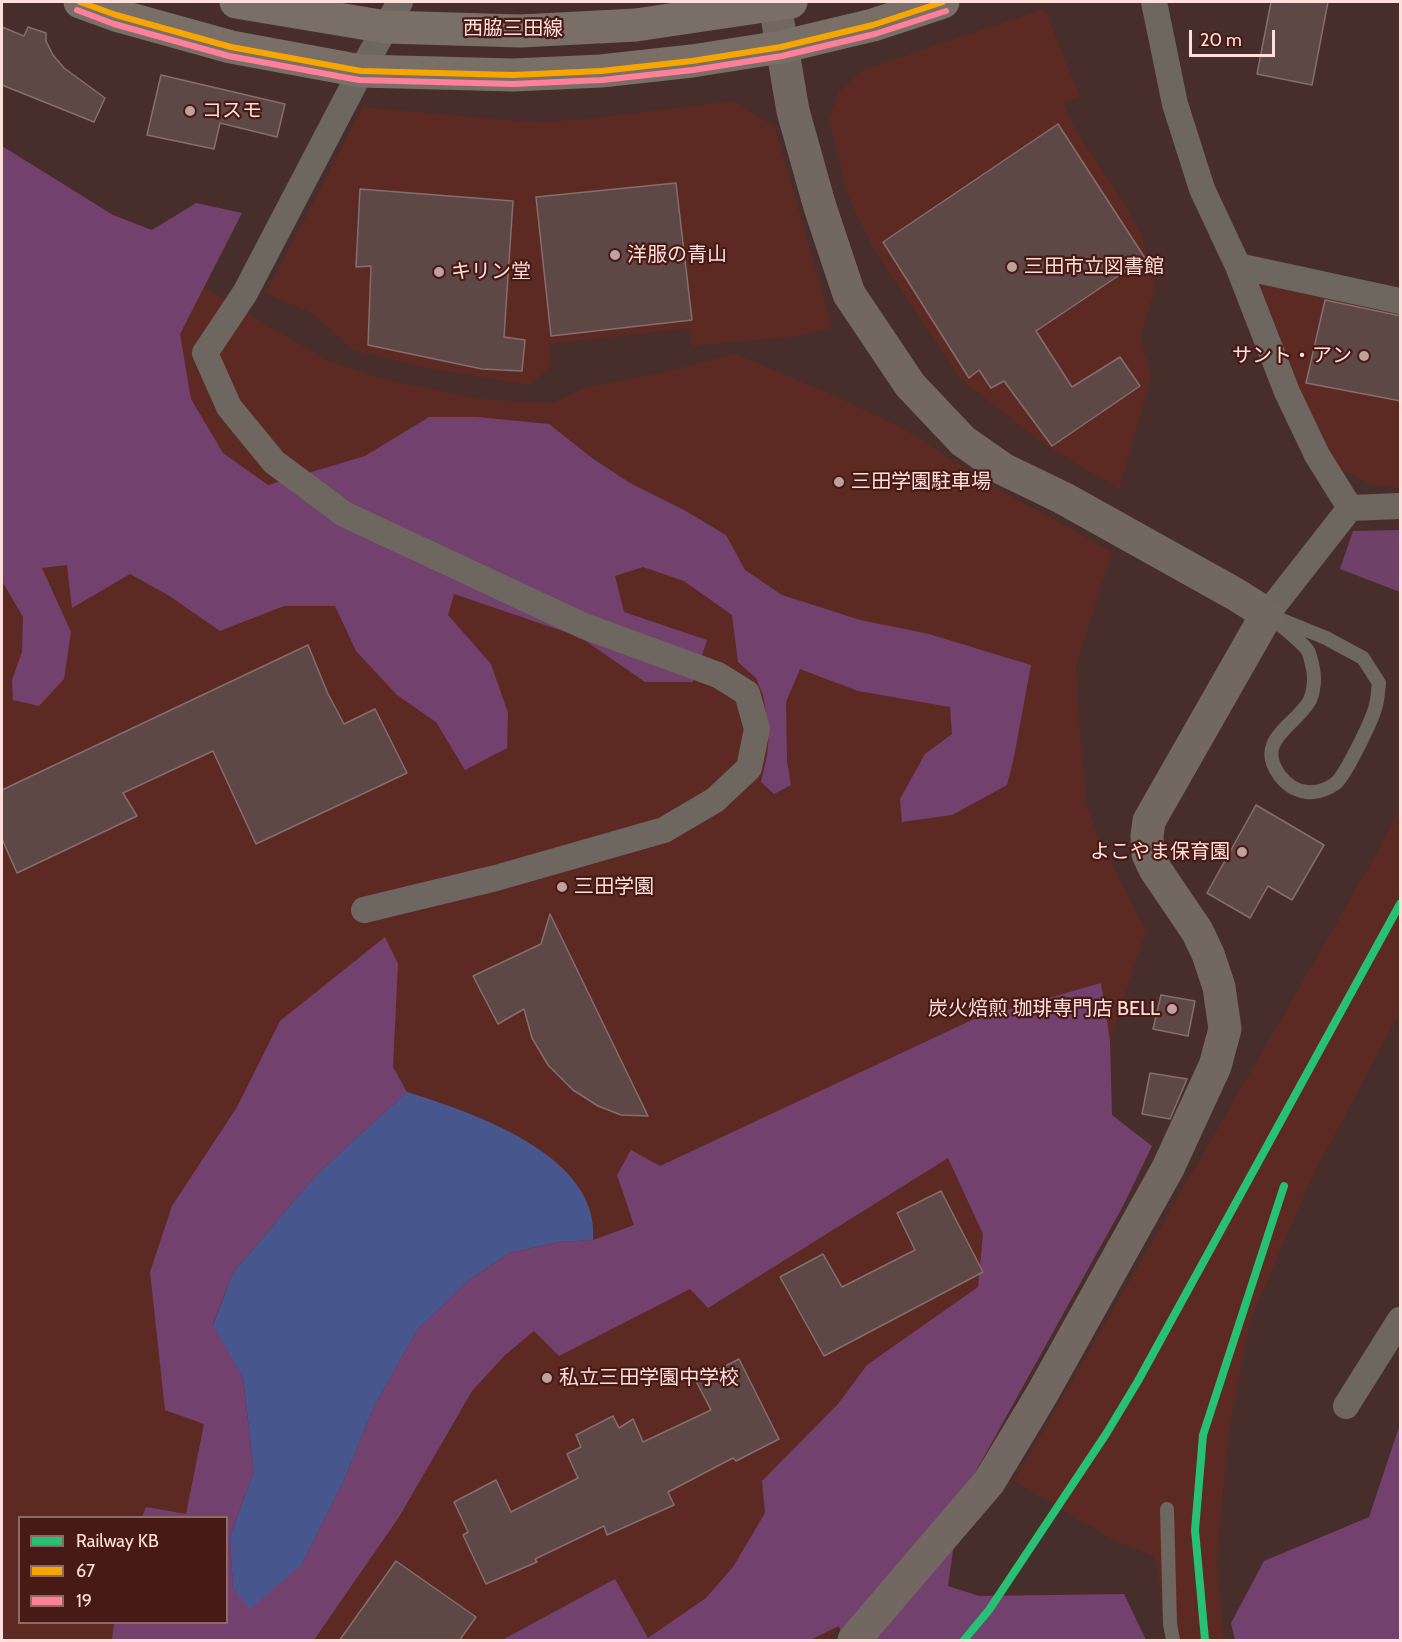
<!DOCTYPE html>
<html>
<head>
<meta charset="utf-8">
<style>
  body { margin:0 }
  #map { position:relative; width:1402px; height:1642px; overflow:hidden; background:#482e2b; font-family:Cabin,sans-serif }
  canvas { display:block }
  .frame { position:absolute; inset:0; border:3px solid #ffdfda; pointer-events:none }
  .legend { position:absolute; left:18px; top:1516px; width:210px; height:108px; box-sizing:border-box; background:#481a15; border:2px solid #916964; margin:0; padding:8px 10px; list-style:none; font-size:18px; color:#ffdfda }
  .legend li { display:flex; align-items:center; gap:12px; height:30px }
  .legend b { width:30px; border:2px solid #916964 }
  .scale { position:absolute; left:1189px; top:30px; width:86px; height:27px; box-sizing:border-box; border:3px solid #ffdfda; border-top:0; padding-left:8px; font-size:18px; line-height:21px; white-space:nowrap; color:#ffdfda; -webkit-text-stroke:4px #481a15; paint-order:stroke }
</style>
</head>
<body>
<div id="map">
<canvas width="1402" height="1642"></canvas>
<div class="frame"></div>
<ul class="legend">
<li><b style="height:8px;background:#26c172"></b>Railway KB</li>
<li><b style="height:8px;background:#f7a600"></b>67</li>
<li><b style="height:8px;background:#ff8098"></b>19</li>
</ul>
<div class="scale">20 m</div>
</div>
<script>
const g = document.querySelector('canvas').getContext('2d');
g.lineJoin = 'round';
function fillPath(path, color) { g.fillStyle = color; g.fill(path, 'evenodd'); }
function trace(path, color, width, dash) { g.strokeStyle = color; g.lineWidth = width; g.lineCap = dash ? 'butt' : 'round'; g.setLineDash(dash || []); g.stroke(path); }
function write(font, color, halo, rows, align = 'center') {
  g.font = font + ' Cabin,"Noto Sans JP",sans-serif'; g.lineWidth = 4.5; g.setLineDash([]); g.textBaseline = 'middle'; g.strokeStyle = halo; g.fillStyle = color; for (const [text, x, y, turn = 0] of rows) {
    g.save(); g.translate(x, y); g.rotate((+turn || 0) * Math.PI / 180); g.textAlign = isNaN(turn) ? turn : align; if (halo) g.strokeText(text, 0, 0); g.fillText(text, 0, 0); g.restore();
  }
}
fillPath(new Path2D(`
  M 1044,9 L 1080,96 L 1063,102 L 1071,122 L 1140,230 L 1155,287 L 1140,338 L 1151,376 L 1119,489 L 1044,444 L 962,380 L 871,244 L 849,198 L 829,119 L 838,93 L 861,71 Z
  M 734,101 L 775,127 L 832,328 L 796,336 L 692,346 L 689,328 L 549,344 L 551,366 L 530,385 L 428,368 L 353,350 L 312,313 L 266,293 L 363,107 L 526,122 L 579,120 Z
  M 2,146 L 113,215 L 152,230 L 196,203 L 242,213 L 204,288 L 328,361 L 386,380 L 479,399 L 551,403 L 588,387 L 661,373 L 735,354 L 824,391 L 902,428 L 988,483 L 1112,552 L 1076,666 L 1079,724 L 1086,803 L 1101,845 L 1146,930 L 1110,1041 L 1112,1115 L 1152,1146 L 1123,1206 L 960,1500 L 869,1591 L 828,1640 L 2,1640 ZM 20,1518 L 226,1518 L 226,1622 L 20,1622 Z
  M 1264,280 L 1400,311 L 1400,488 L 1370,484 L 1332,464 L 1315,434 L 1257,290 Z
  M 1400,808 L 1400,1012 L 1312,1177 L 1250,1321 L 1229,1427 L 1216,1563 L 1224,1640 L 1167,1640 L 1155,1556 L 1115,1541 L 1014,1481 L 1369,867 Z`), '#5d2a23');
fillPath(new Path2D(`
  M 1400,530 L 1400,592 L 1340,569 L 1353,531 Z`), '#6f4068');
fillPath(new Path2D(`
  M 2,146 L 113,215 L 152,230 L 196,203 L 242,213 L 180,334 L 191,399 L 223,453 L 268,485 L 365,456 L 429,417 L 477,417 L 549,424 L 592,458 L 630,483 L 684,510 L 726,535 L 745,570 L 782,595 L 860,620 L 929,634 L 1031,665 L 1014,757 L 1007,785 L 952,815 L 902,822 L 900,799 L 925,754 L 952,734 L 950,707 L 858,691 L 800,669 L 786,702 L 787,761 L 791,785 L 774,794 L 761,782 L 767,756 L 769,732 L 763,695 L 756,678 L 738,662 L 732,615 L 684,581 L 643,567 L 615,576 L 624,612 L 707,640 L 693,682 L 645,682 L 580,637 L 454,594 L 448,615 L 491,664 L 508,713 L 507,748 L 465,770 L 436,722 L 397,695 L 356,651 L 335,606 L 284,606 L 220,631 L 168,595 L 130,574 L 72,608 L 67,565 L 42,568 L 71,632 L 64,679 L 39,706 L 13,700 L 12,680 L 22,652 L 23,617 L 2,581 Z
  M 385,937 L 398,964 L 393,1067 L 407,1092 L 317,1174 L 233,1273 L 213,1324 L 243,1378 L 254,1471 L 230,1537 L 233,1588 L 302,1564 L 344,1480 L 374,1407 L 417,1330 L 469,1280 L 509,1253 L 559,1242 L 593,1240 L 634,1225 L 617,1175 L 631,1150 L 660,1166 L 972,1020 L 1101,983 L 1110,1041 L 1112,1115 L 1152,1146 L 1123,1206 L 960,1500 L 948,1586 L 979,1596 L 1124,1594 L 1146,1640 L 843,1640 L 839,1626 L 810,1640 L 502,1640 L 615,1579 L 648,1638 L 706,1598 L 733,1567 L 765,1513 L 762,1481 L 838,1404 L 867,1365 L 978,1287 L 983,1234 L 948,1158 L 708,1308 L 690,1289 L 559,1356 L 534,1331 L 505,1355 L 472,1391 L 399,1517 L 314,1640 L 112,1640 L 114,1623 L 226,1622 L 226,1518 L 142,1517 L 146,1507 L 186,1514 L 204,1424 L 165,1410 L 150,1272 L 172,1206 L 237,1107 L 280,1021 Z
  M 1400,1424 L 1400,1640 L 1235,1640 L 1231,1623 L 1264,1561 L 1369,1517 Z`), '#73416d');
fillPath(new Path2D(`
  M 407,1092 C 471,1112 601,1155 593,1240 L 559,1242 L 509,1253 L 469,1280 L 417,1330 L 374,1407 L 344,1480 L 302,1564 L 250,1609 L 233,1588 L 230,1537 L 254,1471 L 243,1378 L 213,1325 L 233,1273 L 317,1174 Z`), '#47578e');
const building = new Path2D(`
  M 1271,2 L 1328,2 L 1312,85 L 1257,74 Z
  M 2,27 L 24,36 L 28,27 L 46,33 L 46,41 L 53,55 L 64,68 L 105,98 L 94,122 L 2,85 Z
  M 161,75 L 285,104 L 277,137 L 220,123 L 214,149 L 147,135 Z
  M 1058,124 L 1145,258 L 1036,331 L 1072,387 L 1120,357 L 1140,386 L 1052,446 L 1004,381 L 991,388 L 979,370 L 969,378 L 883,242 Z
  M 676,183 L 692,320 L 551,336 L 536,197 Z
  M 360,189 L 513,201 L 504,337 L 525,340 L 522,371 L 482,369 L 368,345 L 371,266 L 356,267 Z
  M 1325,300 L 1401,316 L 1401,401 L 1306,383 Z
  M 308,645 L 328,694 L 344,724 L 375,709 L 407,773 L 256,844 L 213,751 L 123,793 L 137,816 L 17,873 L 2,839 L 2,790 Z
  M 1256,805 L 1324,845 L 1292,900 L 1268,886 L 1250,918 L 1207,893 Z
  M 550,914 L 648,1116 L 621,1115 L 598,1106 L 573,1090 L 548,1065 L 532,1038 L 524,1009 L 498,1024 L 473,976 L 541,944 Z
  M 1161,995 L 1195,1001 L 1188,1036 L 1153,1029 Z
  M 1150,1073 L 1187,1079 L 1170,1119 L 1142,1114 Z
  M 941,1191 L 983,1272 L 824,1356 L 780,1277 L 823,1254 L 842,1287 L 915,1250 L 897,1213 Z
  M 739,1359 L 779,1439 L 736,1461 L 733,1458 L 668,1492 L 674,1505 L 607,1535 L 604,1526 L 535,1559 L 537,1562 L 486,1584 L 463,1535 L 468,1532 L 454,1502 L 496,1480 L 511,1512 L 578,1478 L 567,1454 L 581,1447 L 576,1435 L 613,1416 L 619,1428 L 633,1419 L 643,1442 L 711,1410 L 696,1381 Z
  M 396,1561 L 476,1617 L 459,1641 L 339,1641 Z`);
fillPath(building, '#5d4845');
trace(building, '#856e6b', 1.5);
trace(new Path2D(`
  M 1267,614 L 1326,638 L 1363,658 L 1379,683 C 1378,690 1378,698 1376,705 C 1373,719 1346,774 1336,783 C 1328,789 1317,793 1307,792 C 1296,791 1287,785 1280,776 C 1253,740 1296,726 1310,700 C 1314,691 1315,678 1313,669 C 1312,664 1310,655 1308,651 C 1302,641 1277,623 1267,614 Z
  M 1167,1509 L 1170,1624 L 1173,1640`), '#6d6760', 14);
trace(new Path2D(`
  M 1154,2 L 1175,104 L 1202,189 L 1238,266 L 1400,301
  M 1238,266 L 1287,392 L 1317,455 L 1350,508
  M 1267,614 L 1350,508 L 1400,506
  M 364,910 L 496,878 L 664,830 L 715,800 L 749,768 L 757,729 L 747,693 L 718,675 L 584,626 L 344,514 L 274,462 L 229,407 L 205,353 L 245,293 L 361,71 L 400,2
  M 1346,1406 L 1400,1320`), '#6d6760', 26);
trace(new Path2D(`
  M 775,5 L 793,111 L 820,207 L 849,294 L 910,385 L 963,441 L 1003,469 L 1063,498 L 1235,594 L 1267,614 L 1149,821 L 1147,836 L 1148,854 L 1155,869 L 1197,931 L 1208,954 L 1219,987 L 1225,1029 L 1215,1066 L 1168,1168 L 1042,1394 L 989,1482 L 854,1640`), '#726861', 33);
trace(new Path2D(`
  M 80,2 L 116,15 L 231,47 L 361,71 L 513,75 L 601,71 L 692,61 L 781,47 L 873,25 L 943,2
  M 236,2 L 386,27 L 521,31 L 636,25 L 791,2`), '#796f67', 33);
trace(new Path2D(`
  M 80,2 L 116,15 L 231,47 L 361,71 L 513,75 L 601,71 L 692,61 L 781,47 L 873,25 L 943,2`), '#f7a600', 6);
trace(new Path2D(`
  M 77,10 L 114,24 L 229,56 L 359,80 L 513,84 L 602,80 L 693,70 L 782,56 L 875,34 L 946,11`), '#ff8098', 6);
trace(new Path2D(`
  M 964,1640 L 989,1610 L 1106,1434 L 1138,1381 L 1400,904
  M 1205,1640 L 1195,1530 L 1203,1435 L 1284,1186`), '#26c172', 8);
for (const [x, y, r, color] of [
  [190,111,6,"#bfa19d"],
  [615,255,6,"#bfa19d"],
  [1012,267,6,"#bfa19d"],
  [439,272,6,"#bfa19d"],
  [1364,356,6,"#bfa19d"],
  [839,482,6,"#bfa19d"],
  [1242,852,6,"#bfa19d"],
  [562,887,6,"#bfa19d"],
  [1172,1009,6,"#bfa19d"],
  [547,1378,6,"#bfa19d"]
]) { const dot = new Path2D(); dot.arc(x, y, r, 0, 2 * Math.PI); g.fillStyle = color; g.fill(dot); trace(dot, '#481a15', 2); }
write('20px', '#ffdfda', '#481a15', [
  ["西脇三田線",513,29]
]);
write('20px', '#ffdfda', '#481a15', [
  ["コスモ",202,111],
  ["洋服の青山",627,255],
  ["三田市立図書館",1024,267],
  ["キリン堂",451,272],
  ["サント・アン",1352,356,"right"],
  ["三田学園駐車場",851,482],
  ["よこやま保育園",1230,852,"right"],
  ["三田学園",574,887],
  ["炭火焙煎 珈琲専門店 BELL",1160,1009,"right"],
  ["私立三田学園中学校",559,1378]
], 'left');
</script>
</body>
</html>
